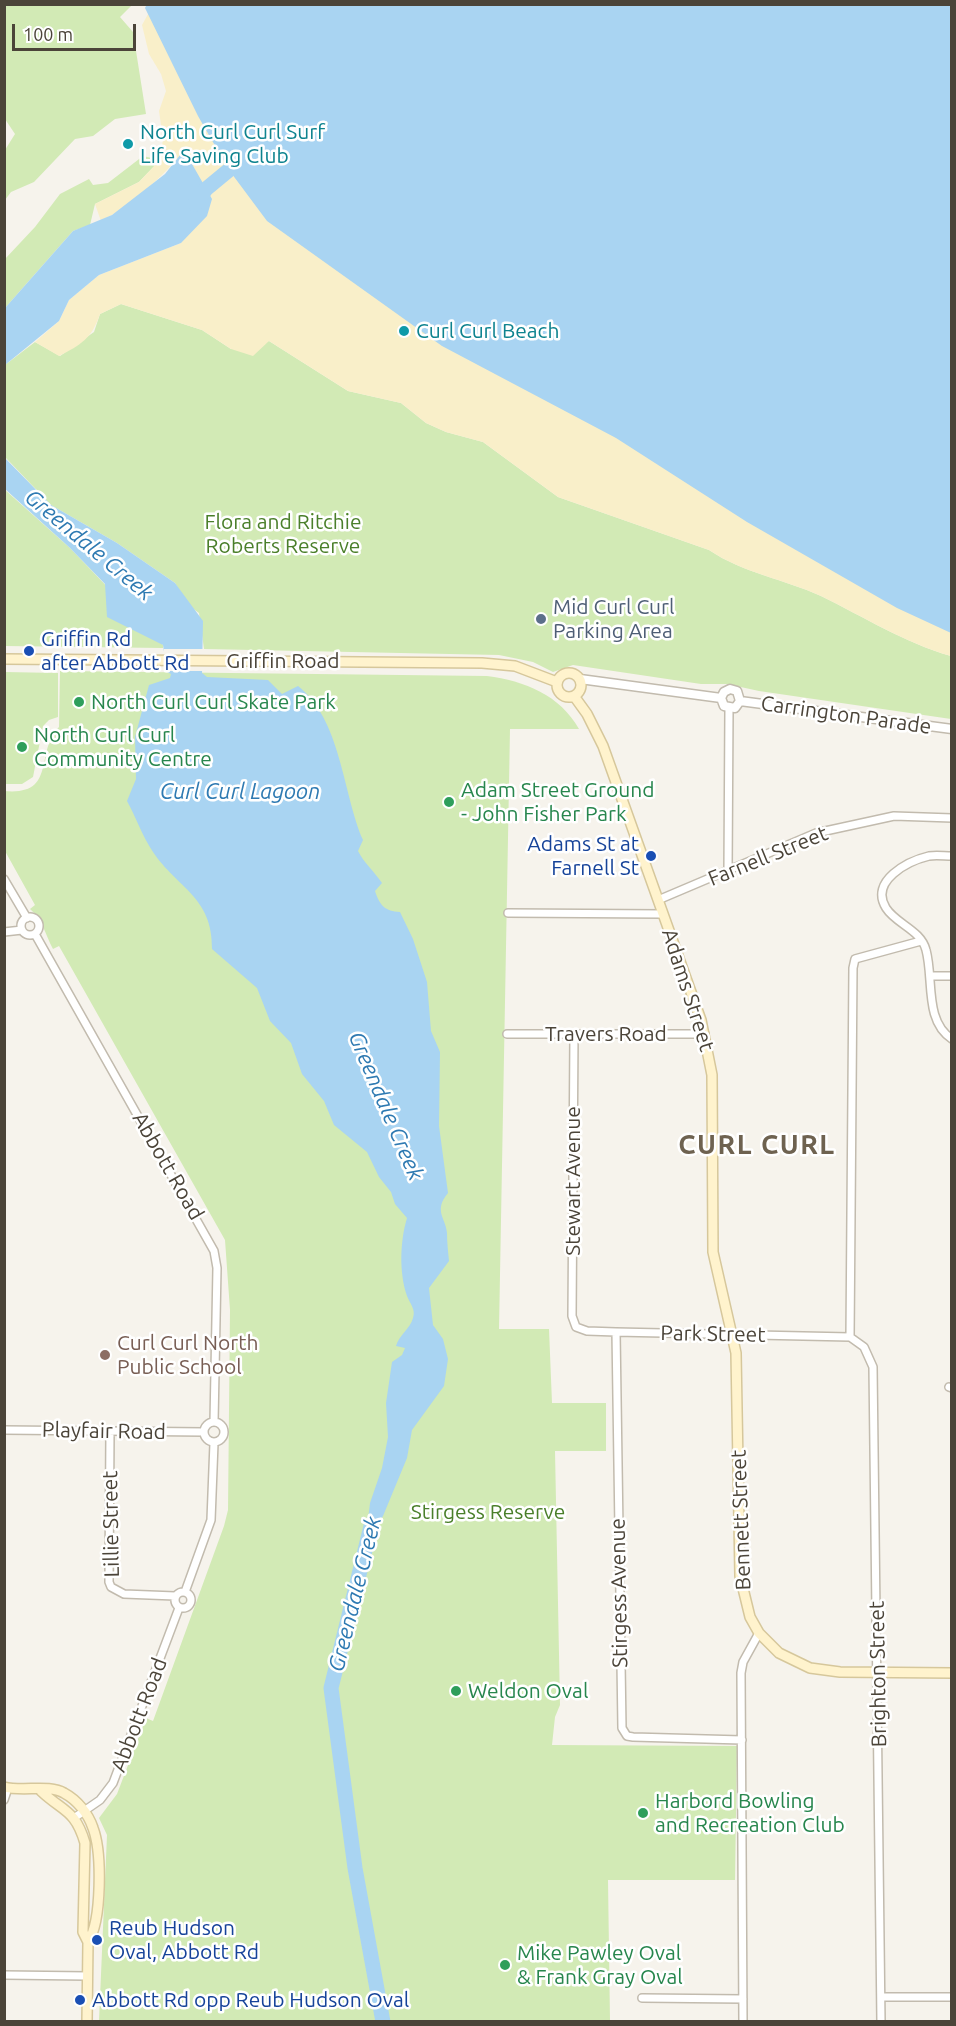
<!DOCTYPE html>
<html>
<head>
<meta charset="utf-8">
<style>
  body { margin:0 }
  #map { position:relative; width:956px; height:2026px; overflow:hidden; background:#f6f3ec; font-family:Ubuntu,sans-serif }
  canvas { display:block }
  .frame { position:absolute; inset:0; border:6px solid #4b4439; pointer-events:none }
  .scale { position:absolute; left:12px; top:24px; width:124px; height:27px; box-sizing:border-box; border:3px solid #4b4439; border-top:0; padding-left:8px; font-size:18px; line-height:21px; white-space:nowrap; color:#4b4439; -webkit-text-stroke:4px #fff; paint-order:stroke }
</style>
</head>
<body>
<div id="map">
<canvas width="956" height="2026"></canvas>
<div class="frame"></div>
<div class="scale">100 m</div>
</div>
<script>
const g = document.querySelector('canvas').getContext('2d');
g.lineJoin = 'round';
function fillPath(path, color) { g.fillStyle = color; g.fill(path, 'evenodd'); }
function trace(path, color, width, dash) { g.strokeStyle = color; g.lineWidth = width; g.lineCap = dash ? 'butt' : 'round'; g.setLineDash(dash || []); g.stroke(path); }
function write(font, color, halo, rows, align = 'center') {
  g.font = font + ' Ubuntu,sans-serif'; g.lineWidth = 5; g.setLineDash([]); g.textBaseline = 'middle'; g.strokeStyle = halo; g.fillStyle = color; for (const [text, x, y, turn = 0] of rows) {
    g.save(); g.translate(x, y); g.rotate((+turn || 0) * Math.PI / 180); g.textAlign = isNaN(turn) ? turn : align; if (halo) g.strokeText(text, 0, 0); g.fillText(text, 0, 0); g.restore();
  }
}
fillPath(new Path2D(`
  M 5,4 L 132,5 L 120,17 L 133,32 L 146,114 L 115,119 L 93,136 L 75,139 L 34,182 L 11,192 L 5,200 L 5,150 L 15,134 L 5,119 Z
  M 143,156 L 160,160 L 139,182 L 95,204 L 90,225 L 73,231 L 5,308 L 5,259 L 35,227 L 60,194 L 89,179 L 93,185 L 108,183 Z
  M 121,304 L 202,330 L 231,349 L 269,341 L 348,391 L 401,403 L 426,423 L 446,432 L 483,442 L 558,497 L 709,550 C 743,573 784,579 821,596 C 864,617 905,643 951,656 L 951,719 L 759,691 L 727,684 L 701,684 L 573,665 L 553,672 L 533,662 L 499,655 L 204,649 L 199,613 L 188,605 L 175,583 L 117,543 L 51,505 L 5,457 L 5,365 L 35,342 L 60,356 L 94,332 L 100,314 Z
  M 4,489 L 70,548 L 163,645 L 163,648 L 5,646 Z
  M 60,671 L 487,676 C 525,681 560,695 579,729 L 510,729 L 499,1329 L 549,1329 L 552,1403 L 606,1403 L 606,1451 L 555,1451 L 560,1705 L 555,1717 L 552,1745 L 737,1746 L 735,1880 L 608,1880 L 610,2021 L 99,2021 L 107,1835 L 99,1818 L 117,1794 L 146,1718 L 153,1721 L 224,1526 L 228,1510 L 230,1310 L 225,1240 L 59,946 L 53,949 C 45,934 43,920 30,909 L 35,905 L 5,851 L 4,791 C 58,796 34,752 59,727 Z
  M 5,672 L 58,673 L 58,717 L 49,720 L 43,726 L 33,777 L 22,784 L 5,784 Z`), '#d2eab5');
fillPath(new Path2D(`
  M 153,5 L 951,524 L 951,656 C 905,643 864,617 821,596 C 784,579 743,573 709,550 L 558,497 L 483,442 L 446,432 L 426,423 L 401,403 L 348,391 L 269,341 L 253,356 L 231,349 L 202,330 L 121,304 L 100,314 C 92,338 81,345 59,356 L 35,342 L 59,321 L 69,300 L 99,275 L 181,243 L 184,151 C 162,177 133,205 101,221 L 95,204 L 139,182 L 160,160 L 163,139 L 159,111 L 166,91 L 161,74 L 149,54 L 142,25 Z`), '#f9efc9');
fillPath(new Path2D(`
  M 147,4 L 951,5 L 951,633 L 897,608 L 747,522 L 616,438 L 442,346 L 267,221 L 229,170 L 198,116 L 145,8 Z
  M 184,150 L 212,199 L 207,216 L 181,243 L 99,275 L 69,300 L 59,321 L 5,365 L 5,308 L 73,231 L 112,215 L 165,174 Z
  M 4,457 L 51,505 L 117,543 L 175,583 L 203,621 L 202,673 L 207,677 L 268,680 L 282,694 L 298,686 C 341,719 343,794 363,840 L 358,851 C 364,863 374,871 382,883 L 375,891 C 380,906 385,911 400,912 L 413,939 L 427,982 L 431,1031 L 440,1052 L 439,1126 L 448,1193 C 433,1211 446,1218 447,1233 C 447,1242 448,1251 449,1261 L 429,1288 L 433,1325 L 443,1339 L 448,1359 L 444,1386 L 412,1430 L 407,1458 L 383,1516 L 365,1545 L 370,1503 L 382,1468 L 388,1437 L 386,1403 L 392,1362 L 402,1355 L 405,1348 L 396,1346 C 399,1335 410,1329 413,1318 C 416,1309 410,1304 407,1296 C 399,1273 400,1241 407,1218 L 395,1204 L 391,1192 L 379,1177 L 367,1152 L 334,1125 L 324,1101 L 302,1074 L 291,1043 L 270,1021 L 257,988 L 212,949 C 213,897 177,888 153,852 C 142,836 136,817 127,801 L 136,779 L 135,737 L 149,685 L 170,678 L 171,674 L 167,672 L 163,645 L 107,617 L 105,584 L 70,548 L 5,489 Z`), '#a9d4f2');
fillPath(new Path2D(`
  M 164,649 L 203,649 L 203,671 L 164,671 Z`), '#f6f3ec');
trace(new Path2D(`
  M 195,204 L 206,189 L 229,170
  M 371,1526 L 331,1688 L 355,1868 L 383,2022`), '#a9d4f2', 15);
const minor = new Path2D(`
  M 952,856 C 944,856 936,855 929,856 C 908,861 869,881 886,908 C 896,924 921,930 926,950 C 934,979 924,1021 952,1039
  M 728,871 L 729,709
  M 4,879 L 27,918
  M 658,900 L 816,833 L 894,816 L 952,818
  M 508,913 L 663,914
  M21 926a9 9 0 1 1 18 0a9 9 0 1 1-18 0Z
  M 4,932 L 22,930
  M 35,934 L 214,1251 L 217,1268 L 214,1422
  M 931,976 L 952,976
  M 507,1034 L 705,1034
  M 574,1034 L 572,1316 L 576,1327 L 587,1331 L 616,1332 L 850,1337 L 864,1347 L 873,1367 L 881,2022
  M 616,1332 L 622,1728 L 627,1736 L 633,1737 L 742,1740
  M 850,1337 L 853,968 L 855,959 L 921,941
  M 949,1387 L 952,1388
  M204 1432a10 10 0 1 1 20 0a10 10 0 1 1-20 0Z
  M 4,1430 L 204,1432
  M 110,1431 L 109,1582 L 111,1587 L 124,1594 L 175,1596
  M175 1600a8 8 0 1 1 16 0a8 8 0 1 1-16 0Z
  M 185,1592 L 211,1520 L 214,1443
  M 4,1800 L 8,1788
  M 74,1818 L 100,1800 L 113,1783 L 179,1608
  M 4,1975 L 87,1976
  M 881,1997 L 952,1997
  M 642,1998 L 743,1999
  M 743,2022 L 741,1673 L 743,1662 L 759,1633`);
const tertiary = new Path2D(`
  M 580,679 L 721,698
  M 721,698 L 724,692 L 730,689 L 737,691 L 740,701
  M 721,698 L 724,706 L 735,708 L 740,701
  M 740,701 L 952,729`);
const secondary = new Path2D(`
  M 4,659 L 482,663 L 515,666 L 557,682
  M557 685a12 12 0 1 1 24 0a12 12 0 1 1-24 0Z
  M 574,696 L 587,714 L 603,746 L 701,1020 L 712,1075 L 713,1252 L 736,1353 L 740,1576 L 750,1617 L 759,1633 L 779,1653 L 810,1668 L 840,1672 L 952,1673
  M 4,1787 C 23,1792 49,1784 64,1793 C 77,1800 88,1813 93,1828 C 102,1852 102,1921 88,1942
  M 41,1791 C 63,1812 75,1809 85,1843 L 83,1932 L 88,1942 L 87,2022`);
trace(minor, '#c2bbae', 10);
trace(tertiary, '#c2bbae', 11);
trace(secondary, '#d6c79b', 12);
trace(minor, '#fff', 7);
trace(tertiary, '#fff', 8);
trace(secondary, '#fff3cd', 9);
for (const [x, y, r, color] of [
  [128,144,6,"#0f9aa8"],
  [404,331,6,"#0f9aa8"],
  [541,619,6,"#5c6f8a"],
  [29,651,6,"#1a4fb4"],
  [79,702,6,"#2e9e5b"],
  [22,747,6,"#2e9e5b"],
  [449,802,6,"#2e9e5b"],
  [651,856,6,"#1a4fb4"],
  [105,1355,6,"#8d6e63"],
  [456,1691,6,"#2e9e5b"],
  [643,1813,6,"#2e9e5b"],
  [97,1940,6,"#1a4fb4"],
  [505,1965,6,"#2e9e5b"],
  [80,2000,6,"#1a4fb4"]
]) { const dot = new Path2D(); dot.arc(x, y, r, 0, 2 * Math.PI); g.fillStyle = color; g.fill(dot); trace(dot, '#fff', 2); }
write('21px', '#0d838f', '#fff', [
  ["North Curl Curl Surf",140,132],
  ["Life Saving Club",140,156],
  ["Curl Curl Beach",416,331]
], 'left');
write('21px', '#4a7f2a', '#fff', [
  ["Flora and Ritchie",283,522],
  ["Roberts Reserve",283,546],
  ["Stirgess Reserve",488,1512]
]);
write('21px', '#4e5e75', '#fff', [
  ["Mid Curl Curl",553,607],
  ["Parking Area",553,631]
], 'left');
write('21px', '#164399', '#fff', [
  ["Griffin Rd",41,639],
  ["after Abbott Rd",41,663],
  ["Adams St at",639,844,"right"],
  ["Farnell St",639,868,"right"],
  ["Reub Hudson",109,1928],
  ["Oval, Abbott Rd",109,1952],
  ["Abbott Rd opp Reub Hudson Oval",92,2000]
], 'left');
write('21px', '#4b4439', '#fff', [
  ["Griffin Road",283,661],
  ["Carrington Parade",846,715,8],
  ["Farnell Street",768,856,-22],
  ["Adams Street",688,990,72],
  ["Travers Road",606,1034],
  ["Abbott Road",168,1166,60],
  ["Stewart Avenue",573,1181,-90],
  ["Park Street",713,1334,1],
  ["Playfair Road",104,1431,1],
  ["Bennett Street",741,1520,-92],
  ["Lillie Street",111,1524,-91],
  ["Stirgess Avenue",619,1593,-91],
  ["Brighton Street",878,1674,-91],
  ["Abbott Road",139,1715,-69]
]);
write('21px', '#27864d', '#fff', [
  ["North Curl Curl Skate Park",91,702],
  ["North Curl Curl",34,735],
  ["Community Centre",34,759],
  ["Adam Street Ground",461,790],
  ["- John Fisher Park",461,814],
  ["Weldon Oval",468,1691],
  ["Harbord Bowling",655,1801],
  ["and Recreation Club",655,1825],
  ["Mike Pawley Oval",517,1953],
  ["& Frank Gray Oval",517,1977]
], 'left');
write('21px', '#785e54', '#fff', [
  ["Curl Curl North",117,1343],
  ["Public School",117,1367]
], 'left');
write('italic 22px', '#2e7ab2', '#fff', [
  ["Greendale Creek",89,545,40],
  ["Curl Curl Lagoon",240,792],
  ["Greendale Creek",386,1106,67],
  ["Greendale Creek",355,1594,-76]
]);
g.letterSpacing = '1.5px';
write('bold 27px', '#6e6250', '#fff', [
  ["CURL CURL",757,1145]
]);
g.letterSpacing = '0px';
</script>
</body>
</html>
